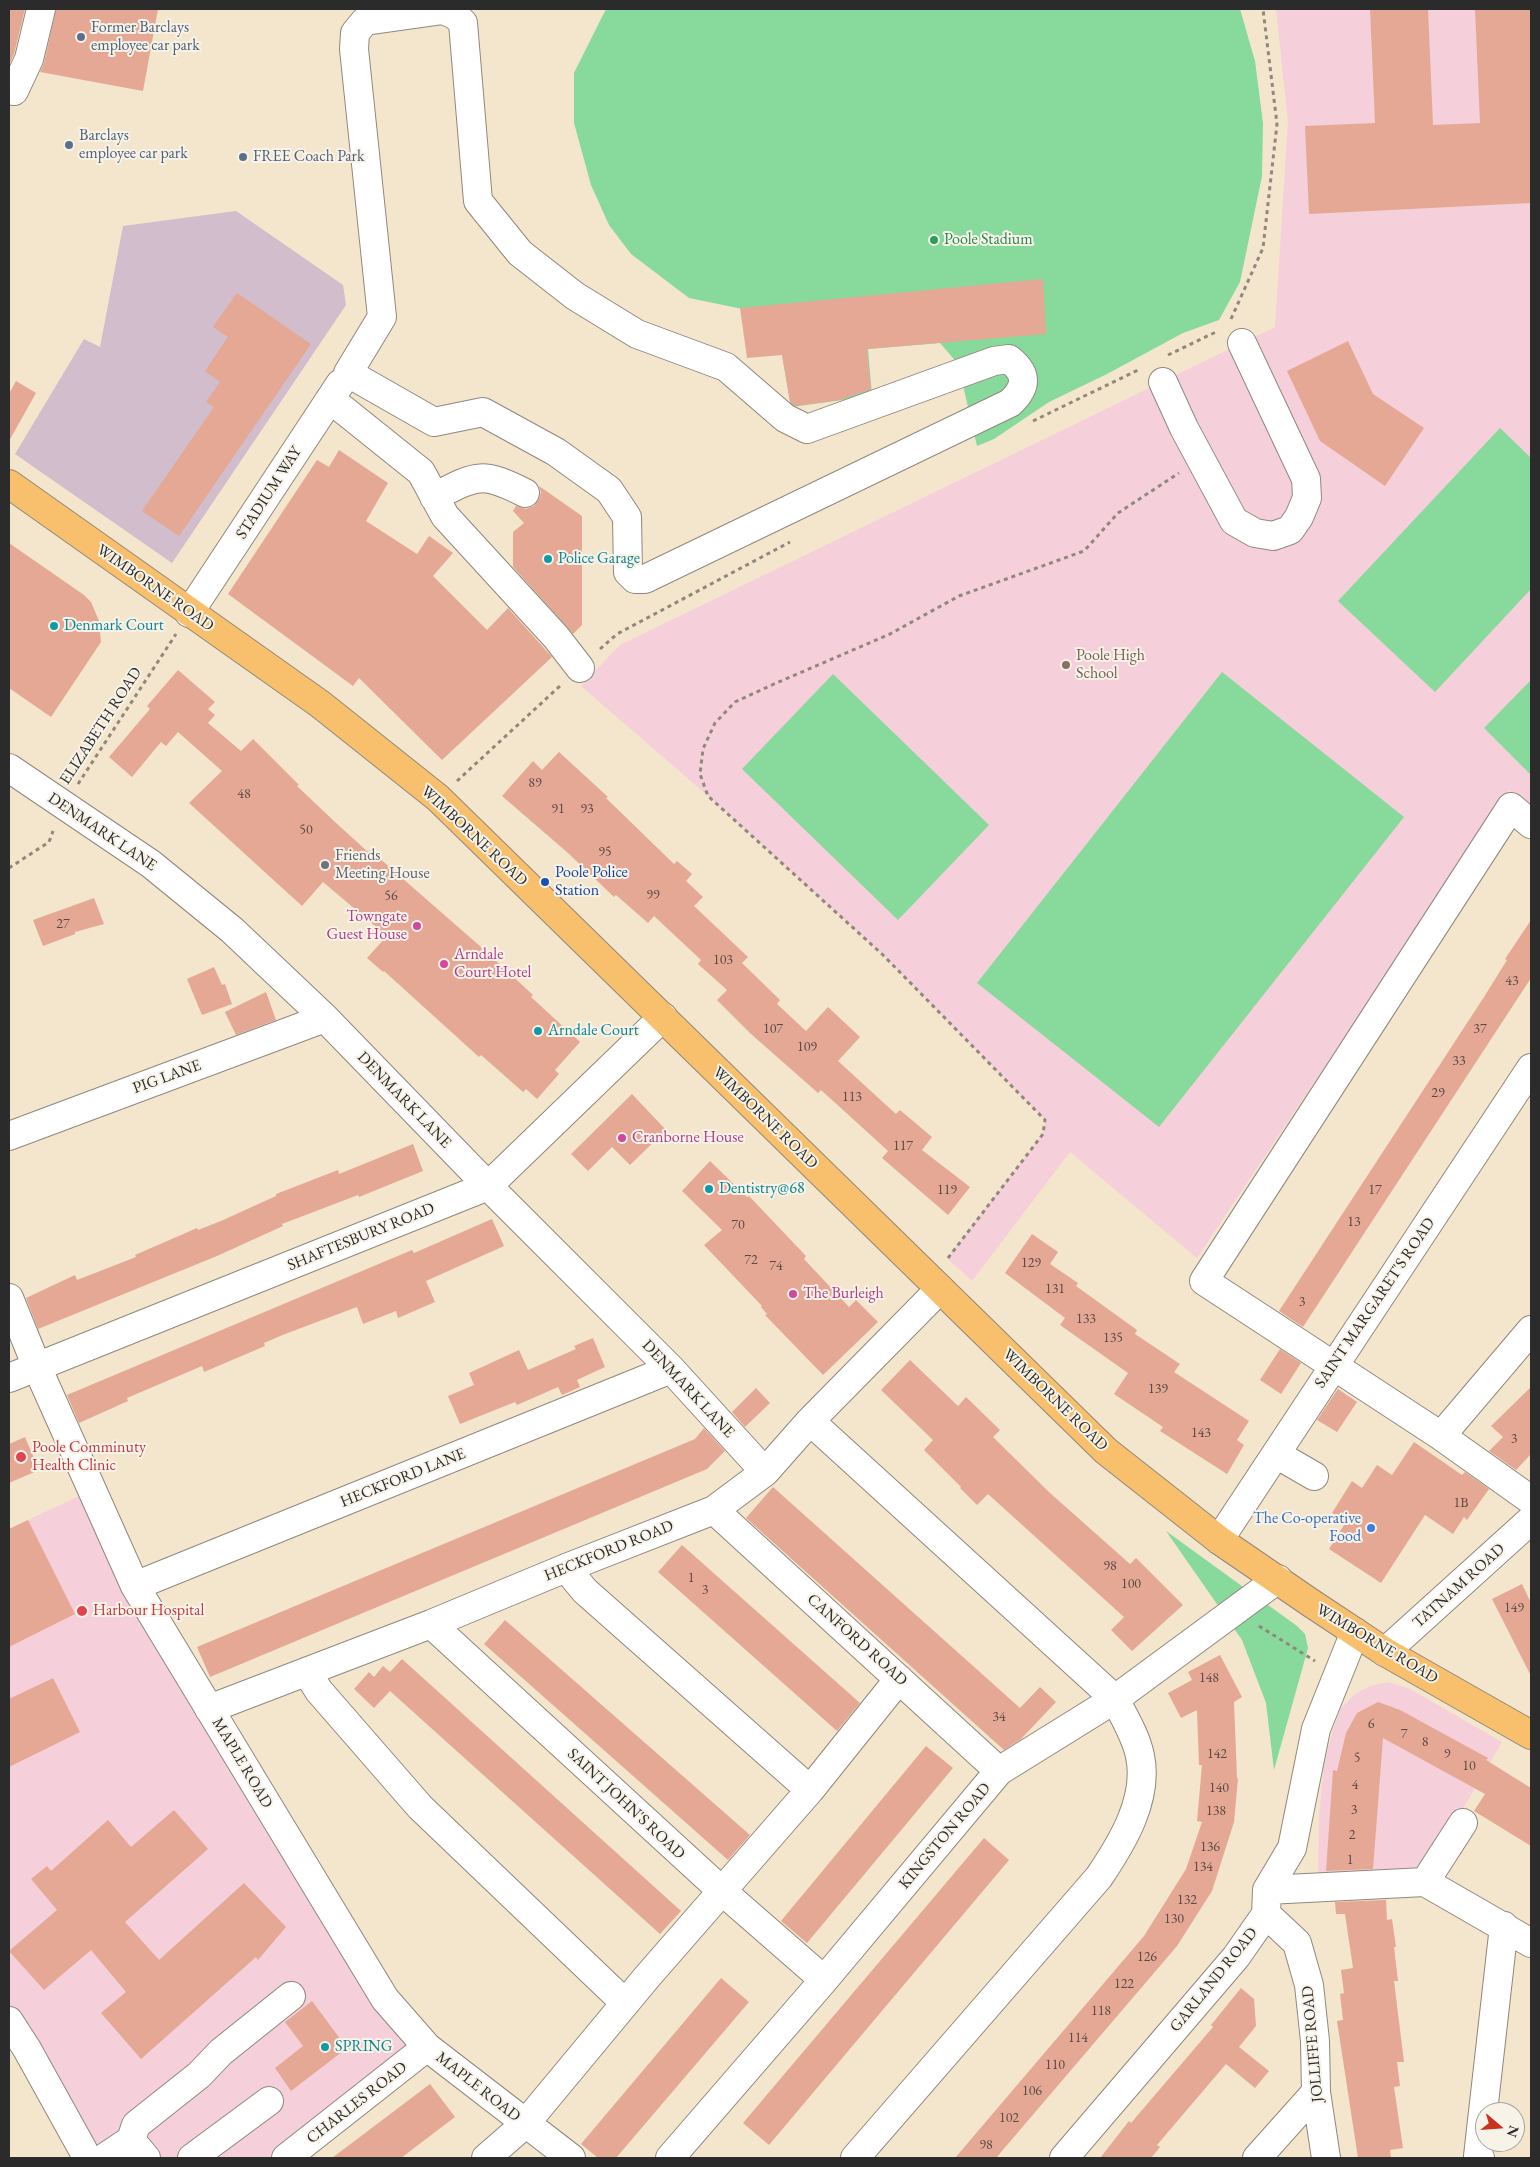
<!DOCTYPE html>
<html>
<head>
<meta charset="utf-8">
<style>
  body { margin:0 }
  #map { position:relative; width:1540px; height:2167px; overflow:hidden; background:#f4e5cd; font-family:"EB Garamond",serif }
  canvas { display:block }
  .frame { position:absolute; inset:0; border:10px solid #2b2b2b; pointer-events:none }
  .north { position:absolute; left:1475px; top:2102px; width:50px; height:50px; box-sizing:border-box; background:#f7f3e8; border:1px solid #a5a39c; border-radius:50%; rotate:108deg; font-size:14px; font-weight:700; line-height:20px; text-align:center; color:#2b2b2b }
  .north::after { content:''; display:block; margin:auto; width:18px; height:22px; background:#c8321e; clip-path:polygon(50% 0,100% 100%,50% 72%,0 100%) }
</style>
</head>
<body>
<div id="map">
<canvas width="1540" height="2167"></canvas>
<div class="frame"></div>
<div class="north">N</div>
</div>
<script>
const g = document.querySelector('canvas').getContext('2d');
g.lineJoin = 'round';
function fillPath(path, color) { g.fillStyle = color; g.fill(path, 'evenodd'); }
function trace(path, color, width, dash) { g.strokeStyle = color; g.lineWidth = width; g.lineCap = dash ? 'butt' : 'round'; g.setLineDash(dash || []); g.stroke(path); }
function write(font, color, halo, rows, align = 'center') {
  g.font = font + ' "EB Garamond",serif'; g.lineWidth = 4; g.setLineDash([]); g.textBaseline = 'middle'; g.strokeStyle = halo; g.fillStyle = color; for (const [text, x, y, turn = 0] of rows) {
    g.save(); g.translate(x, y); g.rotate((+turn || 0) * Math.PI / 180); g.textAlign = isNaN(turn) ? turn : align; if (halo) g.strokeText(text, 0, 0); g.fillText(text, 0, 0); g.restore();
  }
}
fillPath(new Path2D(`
  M 1276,9 L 1531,9 L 1531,808 L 1509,790 L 1197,1258 L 1070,1152 L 972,1281 L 947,1258 L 1043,1134 L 1045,1120 L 883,955 L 708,796 L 581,686 L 620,645 L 1275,327 L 1288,122 Z
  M 92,1490 L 427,2047 L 286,2158 L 86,2158 L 9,2021 L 9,1529 Z
  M 1388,1682 L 1410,1689 L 1502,1742 L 1424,1875 L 1318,1877 L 1319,1816 L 1324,1764 L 1333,1730 L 1341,1708 L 1355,1694 L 1370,1686 Z`), '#f5cfda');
fillPath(new Path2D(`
  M 236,211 L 343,285 L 346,305 L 172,563 L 15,454 L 84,339 L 100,347 L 123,226 Z`), '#d1bdcb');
fillPath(new Path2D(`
  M 606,9 L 1240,9 L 1255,61 L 1263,123 L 1262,176 L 1240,282 L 1219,320 L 1183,333 L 1107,374 L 1049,402 L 994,439 L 977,446 L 958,364 L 940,343 L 868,349 L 872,396 L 791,407 L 782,355 L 762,313 L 689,298 L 631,254 L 609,225 L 591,185 L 574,123 L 574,73 Z
  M 1500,428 L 1531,458 L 1531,589 L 1435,692 L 1338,601 Z
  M 1222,672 L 1404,817 L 1159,1127 L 977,983 Z
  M 833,674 L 989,825 L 898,920 L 742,769 Z
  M 1531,680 L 1531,775 L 1484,728 Z
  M 1166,1531 L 1297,1626 L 1305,1634 L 1308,1648 L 1274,1770 L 1266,1703 L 1242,1640 Z`), '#87da9b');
fillPath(new Path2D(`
  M 9,9 L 25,9 L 14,54 L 9,65 Z
  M 56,9 L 158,9 L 143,91 L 40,72 L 44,63 Z
  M 1370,9 L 1428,9 L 1433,125 L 1480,123 L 1475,9 L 1531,9 L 1531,203 L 1309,214 L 1305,126 L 1375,123 Z
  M 1043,279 L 1046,334 L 867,349 L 871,389 L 840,400 L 796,406 L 790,402 L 782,355 L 747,358 L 740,308 Z
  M 237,293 L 311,344 L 179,536 L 142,511 L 214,407 L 206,402 L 220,382 L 205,371 L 228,337 L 213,327 Z
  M 1348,341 L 1373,394 L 1424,428 L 1385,486 L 1320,441 L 1287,371 Z
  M 16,381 L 36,393 L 9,441 L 9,394 Z
  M 339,450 L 388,483 L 366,521 L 417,554 L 429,536 L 453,553 L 433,576 L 487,630 L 508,608 L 552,657 L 442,760 L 359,678 L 353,686 L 228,594 L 317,460 L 329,467 Z
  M 539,486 L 582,516 L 582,625 L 573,634 L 513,567 L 513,532 L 524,523 L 513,511 L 516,506 L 526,509 L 534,506 L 539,499 L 541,492 Z
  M 9,543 L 84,595 L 91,602 L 99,621 L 101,642 L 51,717 L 9,688 Z
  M 178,670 L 215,702 L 208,709 L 215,715 L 208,723 L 241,751 L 253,739 L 299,785 L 297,786 L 335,822 L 368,852 L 370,850 L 481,947 L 533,995 L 531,997 L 580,1042 L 555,1070 L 559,1074 L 537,1099 L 526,1089 L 523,1092 L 481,1055 L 479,1057 L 384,971 L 383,972 L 367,958 L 387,936 L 323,882 L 302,906 L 189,803 L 222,771 L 178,732 L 166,746 L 161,742 L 132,777 L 109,757 L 150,709 L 147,706 Z
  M 559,752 L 608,797 L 606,798 L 674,864 L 677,861 L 692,874 L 686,881 L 703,897 L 694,906 L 748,957 L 742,963 L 780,1000 L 777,1004 L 806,1031 L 828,1007 L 860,1037 L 838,1061 L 896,1114 L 900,1110 L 932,1137 L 922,1150 L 970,1187 L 948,1215 L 882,1158 L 888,1151 L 875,1139 L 821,1090 L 818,1093 L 751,1034 L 717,1000 L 727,990 L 698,964 L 701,960 L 654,916 L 648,923 L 616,895 L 614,897 L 568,853 L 502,796 L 533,761 L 542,770 Z
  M 94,898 L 104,924 L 75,932 L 75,934 L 43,946 L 33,920 Z
  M 1531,920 L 1531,978 L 1303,1327 L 1279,1311 L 1484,997 L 1507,960 L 1505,959 Z
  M 214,967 L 222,985 L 225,984 L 232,1004 L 202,1015 L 187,979 Z
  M 266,992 L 276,1020 L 236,1035 L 225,1012 Z
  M 632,1094 L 666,1130 L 630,1165 L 612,1147 L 588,1171 L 571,1154 Z
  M 413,1144 L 423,1171 L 359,1197 L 358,1195 L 282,1224 L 283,1226 L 217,1256 L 38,1329 L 26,1298 L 75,1275 L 77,1280 L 136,1257 L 135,1255 L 197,1228 L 198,1230 L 221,1221 L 276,1196 L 276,1194 L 338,1170 L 339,1174 Z
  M 710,1161 L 747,1197 L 749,1196 L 806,1256 L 804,1259 L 849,1307 L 856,1300 L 878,1322 L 823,1375 L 765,1315 L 767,1314 L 761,1307 L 762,1306 L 704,1245 L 722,1230 L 682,1191 Z
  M 492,1219 L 504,1246 L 426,1281 L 435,1302 L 398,1318 L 396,1311 L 363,1324 L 357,1307 L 285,1334 L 264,1343 L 265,1346 L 204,1372 L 202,1366 L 127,1398 L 128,1401 L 79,1423 L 67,1395 L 412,1250 L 414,1253 Z
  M 1032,1234 L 1058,1252 L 1050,1264 L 1078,1283 L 1076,1286 L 1137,1330 L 1135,1334 L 1180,1364 L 1174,1372 L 1249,1421 L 1237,1440 L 1244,1445 L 1227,1474 L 1160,1431 L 1163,1427 L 1114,1394 L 1128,1373 L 1060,1325 L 1065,1318 L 1005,1273 Z
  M 593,1338 L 605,1367 L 577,1380 L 580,1387 L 562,1395 L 558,1387 L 517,1405 L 515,1402 L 460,1424 L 448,1396 L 474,1385 L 469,1373 L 519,1350 L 528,1370 L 576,1349 L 574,1346 Z
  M 1280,1349 L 1301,1363 L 1281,1394 L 1260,1380 Z
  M 910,1360 L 958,1406 L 966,1397 L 1000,1430 L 993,1437 L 1050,1493 L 1130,1564 L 1136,1558 L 1183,1605 L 1132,1651 L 1111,1630 L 1124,1617 L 988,1494 L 977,1505 L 960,1488 L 961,1487 L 924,1450 L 933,1440 L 881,1390 Z
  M 1531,1387 L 1531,1454 L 1516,1470 L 1489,1451 L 1503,1437 L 1491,1426 Z
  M 756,1388 L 770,1403 L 745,1427 L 732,1412 Z
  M 1338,1389 L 1357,1402 L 1337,1432 L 1317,1420 Z
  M 704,1428 L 725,1451 L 707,1469 L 210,1677 L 197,1647 L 695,1439 Z
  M 25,1437 L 39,1470 L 9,1483 L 9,1444 Z
  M 1414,1442 L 1462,1475 L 1465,1472 L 1489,1489 L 1467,1520 L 1464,1517 L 1453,1534 L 1425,1515 L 1381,1583 L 1329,1549 L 1346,1522 L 1332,1513 L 1352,1481 L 1362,1488 L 1377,1465 L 1392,1475 Z
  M 773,1487 L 1020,1708 L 1040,1687 L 1056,1702 L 1021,1739 L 1004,1750 L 746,1518 Z
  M 28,1520 L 75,1614 L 9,1647 L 9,1529 Z
  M 682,1545 L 860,1703 L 837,1731 L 658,1572 Z
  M 1522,1584 L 1531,1603 L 1531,1676 L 1492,1599 Z
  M 505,1620 L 750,1835 L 728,1860 L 484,1644 Z
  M 1220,1655 L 1242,1697 L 1234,1702 L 1237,1778 L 1238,1779 L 1234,1822 L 1212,1891 L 1177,1946 L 996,2158 L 955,2158 L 1144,1936 L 1186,1869 L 1202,1822 L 1197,1821 L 1202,1765 L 1199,1765 L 1197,1710 L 1181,1718 L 1168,1693 L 1192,1680 L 1188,1672 Z
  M 402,1659 L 681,1911 L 660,1934 L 390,1691 L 374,1708 L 354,1689 L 369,1672 L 374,1677 L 383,1666 L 390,1672 Z
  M 53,1678 L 80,1732 L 9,1767 L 9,1699 Z
  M 1378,1702 L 1400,1710 L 1488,1758 L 1486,1760 L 1531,1788 L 1531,1846 L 1474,1811 L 1485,1794 L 1383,1738 L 1373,1869 L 1326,1871 L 1333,1770 L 1337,1771 L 1346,1733 L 1357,1713 Z
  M 926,1746 L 953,1768 L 807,1943 L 781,1921 Z
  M 174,1810 L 208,1849 L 125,1922 L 159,1960 L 244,1883 L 286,1927 L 258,1960 L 256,1957 L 141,2059 L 101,2013 L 126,1992 L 91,1950 L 44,1990 L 9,1951 L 57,1910 L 31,1879 L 47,1866 L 51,1871 L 108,1820 L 131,1847 Z
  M 984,1838 L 1009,1860 L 769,2145 L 743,2123 Z
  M 1386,1900 L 1387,1920 L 1392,1919 L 1396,1947 L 1394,1947 L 1398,1981 L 1394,1981 L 1404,2062 L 1397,2062 L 1400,2086 L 1394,2087 L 1403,2148 L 1390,2150 L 1391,2158 L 1358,2158 L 1337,2021 L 1343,2020 L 1340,1994 L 1344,1993 L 1341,1970 L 1353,1968 L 1345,1914 L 1336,1914 L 1335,1902 Z
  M 721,1978 L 749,2002 L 616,2158 L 598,2158 L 581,2144 Z
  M 1241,1988 L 1254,1999 L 1256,2026 L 1239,2047 L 1269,2071 L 1255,2088 L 1226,2064 L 1157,2145 L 1160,2147 L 1151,2158 L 1100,2158 L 1129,2121 L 1131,2123 L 1213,2027 L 1211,2025 Z
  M 312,2001 L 347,2048 L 291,2091 L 275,2068 L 303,2046 L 285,2022 Z
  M 430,2084 L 455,2117 L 401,2158 L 332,2158 Z`), '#e5a895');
const minor = new Path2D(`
  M 443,10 L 455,15 L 463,23 L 478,201 L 520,253 L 575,296 L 637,334 L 726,367 L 785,418 L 807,429 L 994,361 L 1009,359 C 1028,374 1027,387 1010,403 L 645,579 L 635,579 L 628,572 L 627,517 L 609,490 L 556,452 L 483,412 L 434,422 L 348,373 L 382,317 L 354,49 L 355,33 L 365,21 Z
  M 9,90 L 14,91 L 29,59 L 41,9
  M 1163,382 L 1184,428 L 1234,521 L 1255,533 L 1273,536 L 1290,530 L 1299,517 L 1307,498 L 1306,479 L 1242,343
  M 330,399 L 421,472 L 445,516 L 556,637 L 580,668
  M 434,497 C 477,475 481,471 525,493
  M 189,613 L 340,384
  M 9,768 L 151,864 L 232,930 L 325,1018 L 488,1186 L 671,1369 L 765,1472
  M 1531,824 L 1511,807 L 1204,1281 L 1441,1436 L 1531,1330
  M 9,1136 L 325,1018
  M 9,1298 L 37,1367 L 135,1586 L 385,1999 L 427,2047 L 571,2158
  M 9,1378 L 488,1186 L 663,1017
  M 810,1421 L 1115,1699 C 1124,1717 1136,1736 1140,1756 C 1149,1799 1122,1843 1099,1877 L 855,2158
  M 1441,1436 L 1531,1500
  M 1276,1454 L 1314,1476
  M 714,1510 L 999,1771
  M 1219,1540 L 1531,1068
  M 566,1568 L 585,1591 L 810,1790
  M 135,1586 L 671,1369
  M 431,1624 L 722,1891 L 824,1980
  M 1385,1652 L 1531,1520
  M 307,1672 L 319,1691 L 420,1807 L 625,2003
  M 209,1709 L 431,1624 L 566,1568 L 714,1510 L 765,1472 L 810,1421 L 940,1289
  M 1425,1882 L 1463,1823
  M 1267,1890 L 1425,1882 L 1531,1943
  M 1266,1914 L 1297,1943 L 1309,1985 L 1315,2041 L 1316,2092 L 1326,2158
  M 9,2021 L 27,2049 L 83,2150 L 86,2158
  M 131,2140 L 136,2125 L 199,2075 L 221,2052 L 291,1996
  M 104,2158 L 131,2140 L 146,2158
  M 192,2158 L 269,2101
  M 286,2158 L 427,2047
  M 486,2158 L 525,2124 L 647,1977 L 810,1790 L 899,1679
  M 670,2158 L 824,1980 L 999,1771 L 1115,1699 L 1278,1579
  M 1064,2158 L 1236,1957 L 1266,1914 L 1267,1890 L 1292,1848 L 1316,1729 L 1355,1632
  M 1257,2158 L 1316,2092
  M 1480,2158 L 1478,2156 L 1504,1926`);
const major = new Path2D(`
  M 9,484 L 320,704 L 438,798 L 1106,1451 L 1219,1540 L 1311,1603 L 1385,1652 L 1531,1735`);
trace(minor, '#90887c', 30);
trace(major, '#90887c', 30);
trace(new Path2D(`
  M 1231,319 L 1263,248 L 1277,124 L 1263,9
  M 1168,355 L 1218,331
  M 1033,421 L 1140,369
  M 600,649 L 617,634 L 790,542
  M 457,781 L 561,685
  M 78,784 L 176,634
  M 9,868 L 49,842 L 53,831
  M 948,1258 L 1043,1134 L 1045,1120 L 883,955 L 708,796 L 700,774 L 703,749 L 715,723 L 735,702 L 774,684 L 890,634 L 959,596 L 1084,551 L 1118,513 L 1179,473
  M 1259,1626 L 1315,1661`), '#90887c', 3, [4, 4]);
trace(minor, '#fff', 28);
trace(major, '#f8bf6c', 28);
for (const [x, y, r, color] of [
  [81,37,5,"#5c6f8a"],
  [69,145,5,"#5c6f8a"],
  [243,157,5,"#5c6f8a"],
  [934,240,5,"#2e9e5b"],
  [548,559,5,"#0f9aa8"],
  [54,626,5,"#0f9aa8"],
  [1066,665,5,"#8d6e63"],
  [325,865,5,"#6b7280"],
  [545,882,5,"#1a4fb4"],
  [417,926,5,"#d1479c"],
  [444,964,5,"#d1479c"],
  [538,1031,5,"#0f9aa8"],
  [622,1138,5,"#d1479c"],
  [709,1189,5,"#0f9aa8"],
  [793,1294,5,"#d1479c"],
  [21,1457,6,"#e0444e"],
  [1371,1528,5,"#3f7fe0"],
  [82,1611,6,"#e0444e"],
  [325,2047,5,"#0f9aa8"]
]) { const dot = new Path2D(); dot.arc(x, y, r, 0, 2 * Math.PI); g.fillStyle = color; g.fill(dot); trace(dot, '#f7f3e8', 2); }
write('14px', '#5a4a46', null, [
  ["89",535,783],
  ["48",244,794],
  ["91",558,809],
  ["93",587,809],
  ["50",306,830],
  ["95",605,852],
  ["99",653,895],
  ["56",391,896],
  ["27",63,924],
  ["103",723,960],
  ["43",1512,981],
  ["107",773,1029],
  ["37",1480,1029],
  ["109",807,1047],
  ["33",1459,1061],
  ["29",1438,1093],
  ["113",852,1097],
  ["117",903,1146],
  ["119",947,1190],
  ["17",1375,1190],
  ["13",1354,1222],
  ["70",738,1225],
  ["72",751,1260],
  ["129",1031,1263],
  ["74",776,1266],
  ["131",1055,1289],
  ["3",1302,1302],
  ["133",1086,1319],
  ["135",1113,1338],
  ["139",1158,1389],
  ["143",1201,1433],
  ["3",1514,1439],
  ["1B",1461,1503],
  ["98",1110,1566],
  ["1",691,1578],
  ["100",1131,1584],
  ["3",705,1590],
  ["149",1514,1608],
  ["148",1209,1678],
  ["34",999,1717],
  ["6",1371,1724],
  ["7",1404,1734],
  ["8",1425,1742],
  ["142",1217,1754],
  ["9",1447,1754],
  ["5",1357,1758],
  ["10",1469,1766],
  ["4",1355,1785],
  ["140",1219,1788],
  ["3",1354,1810],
  ["138",1216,1811],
  ["2",1352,1835],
  ["136",1210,1847],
  ["1",1350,1860],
  ["134",1203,1867],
  ["132",1187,1900],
  ["130",1174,1919],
  ["126",1147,1957],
  ["122",1124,1984],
  ["118",1101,2011],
  ["114",1078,2038],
  ["110",1055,2065],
  ["106",1032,2091],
  ["102",1009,2118],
  ["98",986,2145]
]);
write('16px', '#4e5e75', '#f7f3e8', [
  ["Former Barclays",91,28],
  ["employee car park",91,46],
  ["Barclays",79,136],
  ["employee car park",79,154],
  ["FREE Coach Park",253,157]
], 'left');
write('16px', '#27864d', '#f7f3e8', [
  ["Poole Stadium",944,240]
], 'left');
write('16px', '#2b2b2b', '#f7f3e8', [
  ["STADIUM WAY",269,493,-57],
  ["WIMBORNE ROAD",155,588,35],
  ["ELIZABETH ROAD",101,726,-57],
  ["DENMARK LANE",102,832,34],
  ["WIMBORNE ROAD",474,836,43],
  ["PIG LANE",167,1077,-20],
  ["DENMARK LANE",404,1100,46],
  ["WIMBORNE ROAD",765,1118,44],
  ["SHAFTESBURY ROAD",361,1237,-22],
  ["SAINT MARGARET'S ROAD",1375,1303,-56],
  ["DENMARK LANE",688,1389,47],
  ["WIMBORNE ROAD",1055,1400,44],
  ["HECKFORD LANE",403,1478,-22],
  ["HECKFORD ROAD",609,1551,-22],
  ["TATNAM ROAD",1459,1586,-42],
  ["CANFORD ROAD",857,1640,42],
  ["WIMBORNE ROAD",1377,1644,31],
  ["MAPLE ROAD",242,1763,59],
  ["SAINT JOHN'S ROAD",626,1804,43],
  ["KINGSTON ROAD",945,1836,-50],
  ["GARLAND ROAD",1214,1980,-51],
  ["JOLLIFFE ROAD",1313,2044,-95],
  ["MAPLE ROAD",478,2087,38],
  ["CHARLES ROAD",357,2103,-38]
]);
write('16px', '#0d838f', '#f7f3e8', [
  ["Police Garage",558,559],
  ["Denmark Court",64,626],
  ["Arndale Court",548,1031],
  ["Dentistry@68",719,1189],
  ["SPRING",335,2047]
], 'left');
write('16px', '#785e54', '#f7f3e8', [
  ["Poole High",1076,656],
  ["School",1076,674]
], 'left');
write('16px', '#5b616d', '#f7f3e8', [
  ["Friends",335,856],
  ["Meeting House",335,874]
], 'left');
write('16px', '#164399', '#f7f3e8', [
  ["Poole Police",555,873],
  ["Station",555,891]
], 'left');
write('16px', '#b23c85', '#f7f3e8', [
  ["Towngate",407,917,"right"],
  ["Guest House",407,935,"right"],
  ["Arndale",454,955],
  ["Court Hotel",454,973],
  ["Cranborne House",632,1138],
  ["The Burleigh",803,1294]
], 'left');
write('16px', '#be3a42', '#f7f3e8', [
  ["Poole Comminuty",32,1448],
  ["Health Clinic",32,1466],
  ["Harbour Hospital",93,1611]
], 'left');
write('16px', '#366cbe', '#f7f3e8', [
  ["The Co-operative",1361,1519],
  ["Food",1361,1537]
], 'right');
</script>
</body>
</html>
